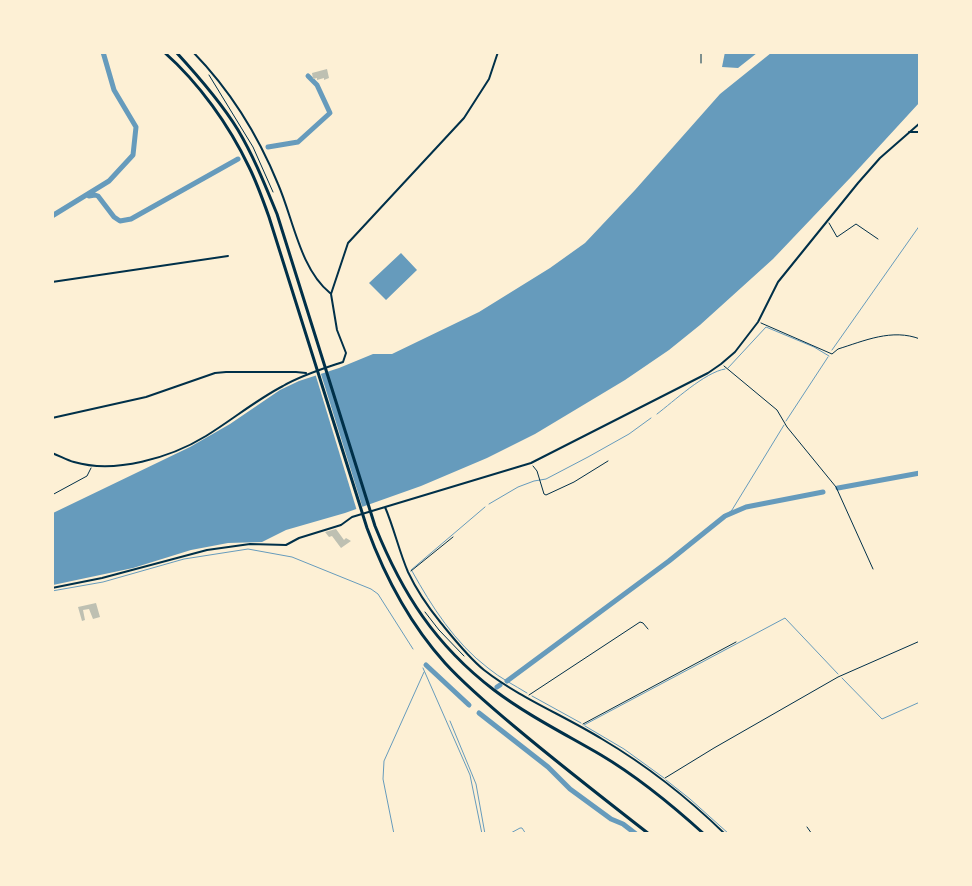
<!DOCTYPE html>
<html>
<head>
<meta charset="utf-8">
<style>
  body { margin:0 }
  #map { position:relative; width:972px; height:886px; overflow:hidden; background:#fdf0d5; font-family:"Roboto Condensed",sans-serif }
  canvas { display:block }
  .frame { position:absolute; inset:0; border:54px solid #fdf0d5; pointer-events:none }
</style>
</head>
<body>
<div id="map">
<canvas width="972" height="886"></canvas>
<div class="frame"></div>
</div>
<script>
const g = document.querySelector('canvas').getContext('2d');
g.lineJoin = 'round';
function fillPath(path, color) { g.fillStyle = color; g.fill(path, 'evenodd'); }
function trace(path, color, width, dash) { g.strokeStyle = color; g.lineWidth = width; g.lineCap = dash ? 'butt' : 'round'; g.setLineDash(dash || []); g.stroke(path); }
fillPath(new Path2D(`
  M 725,52 L 757,52 L 757,53 L 738,68 L 722,67 Z
  M 771,53 L 919,53 L 919,103 L 851,177 L 773,259 L 700,325 L 669,350 L 625,380 L 535,434 L 487,458 L 421,486 L 345,513 L 286,530 L 262,542 L 228,543 L 191,550 L 133,568 L 53,585 L 53,513 L 190,447 L 230,424 L 280,390 L 299,381 L 339,368 L 373,354 L 392,354 L 479,312 L 550,268 L 585,243 L 635,190 L 720,94 Z
  M 401,253 L 417,270 L 386,300 L 369,283 Z`), '#669bbc');
fillPath(new Path2D(`
  M 320,371 L 363,509 L 357,511 L 315,373 Z`), '#fdf0d5');
trace(new Path2D(`
  M 832,350 L 920,225
  M 728,368 L 766,327 L 814,347 L 829,356
  M 657,414 C 673,402 705,372 725,369
  M 786,421 L 828,357
  M 489,504 L 518,487 L 534,481 L 546,479 L 588,457 L 629,434 L 651,418
  M 725,516 L 732,510 L 784,425
  M 411,570 L 485,507
  M 412,571 C 432,607 455,643 488,668 C 500,678 514,685 527,693
  M 52,591 L 103,582 L 184,559 L 248,549 L 292,557 L 371,589 L 378,594 L 413,649
  M 423,668 L 470,775 L 482,834
  M 842,678 L 882,719 L 920,702
  M 532,696 L 581,723
  M 450,721 L 476,784 L 485,834
  M 584,725 L 785,618 L 838,674
  M 585,726 L 624,749 L 664,778
  M 666,780 L 690,799 L 729,834
  M 394,834 L 383,779 L 384,761 L 424,672
  M 509,834 L 520,828 L 522,828 L 526,834`), '#669bbc', 1);
trace(new Path2D(`
  M 268,147 L 298,142 L 330,113 L 317,85 L 308,76
  M 89,196 L 95,195 L 98,196 L 114,217 L 120,221 L 131,219 L 238,159
  M 52,216 L 109,181 L 133,155 L 136,127 L 114,90 L 103,52
  M 838,488 L 920,473
  M 426,665 L 469,705
  M 507,681 L 669,561 L 725,516 L 746,507 L 823,492
  M 497,687 L 500,685
  M 479,713 L 548,767 L 570,789 L 611,819 L 623,824 L 636,834`), '#669bbc', 5);
fillPath(new Path2D(`
  M 327,69 L 329,78 L 324,80 L 324,78 L 317,80 L 317,78 L 313,79 L 312,73 Z
  M 336,529 L 344,540 L 346,538 L 351,541 L 341,548 L 332,536 L 329,537 L 325,532 Z
  M 96,603 L 100,617 L 93,619 L 89,609 L 83,610 L 85,620 L 82,621 L 78,607 Z`), '#bec0b2');
trace(new Path2D(`
  M 701,52 L 701,63
  M 209,75 L 253,147 L 273,192
  M 829,223 L 837,237 L 856,224 L 878,239
  M 761,323 L 832,354 L 838,349 C 864,341 892,328 920,339
  M 724,366 L 777,410 L 787,427 L 836,487 L 873,569
  M 533,466 L 537,471 L 544,494 L 546,495 L 574,482 L 608,461
  M 52,495 L 87,476 L 91,468
  M 411,571 L 453,537
  M 425,612 L 439,630 L 464,656
  M 529,695 L 640,622 L 643,623 L 648,629
  M 583,724 L 736,642
  M 665,778 L 714,748 L 838,677 L 920,641
  M 807,827 L 812,834`), '#003049', 1);
trace(new Path2D(`
  M 193,52 C 230,90 258,135 278,184 C 293,218 300,269 330,293
  M 909,132 L 920,132
  M 52,282 L 228,256
  M 52,418 L 146,397 L 215,373 L 226,372 L 296,372 L 306,373
  M 52,453 C 60,456 67,460 74,462 C 115,474 170,458 206,436 C 232,420 256,400 283,386 C 302,375 322,369 343,362 L 346,353 L 337,330 L 331,294 L 348,243 L 464,118 L 489,79 L 498,52
  M 385,507 C 394,528 399,551 408,572 C 416,589 428,607 441,623 C 454,639 468,657 484,670 C 520,698 563,715 602,739 C 646,765 688,798 725,834
  M 52,588 L 102,578 L 207,550 L 250,544 L 286,545 L 299,538 L 341,525 L 352,517 L 531,463 L 708,373 L 721,364 L 735,352 L 758,322 L 778,282 L 858,183 L 880,158 L 920,123`), '#003049', 2);
trace(new Path2D(`
  M 164,52 C 199,83 229,125 249,167 C 257,183 263,200 269,217 L 367,528 C 385,577 410,624 445,663 C 466,686 491,707 515,727 C 559,764 604,799 649,834
  M 176,52 C 199,77 221,102 238,130 C 254,157 265,185 277,214 L 375,526 C 402,593 435,645 494,690 C 527,715 565,734 601,755 C 638,777 672,805 704,834`), '#003049', 3);
</script>
</body>
</html>
